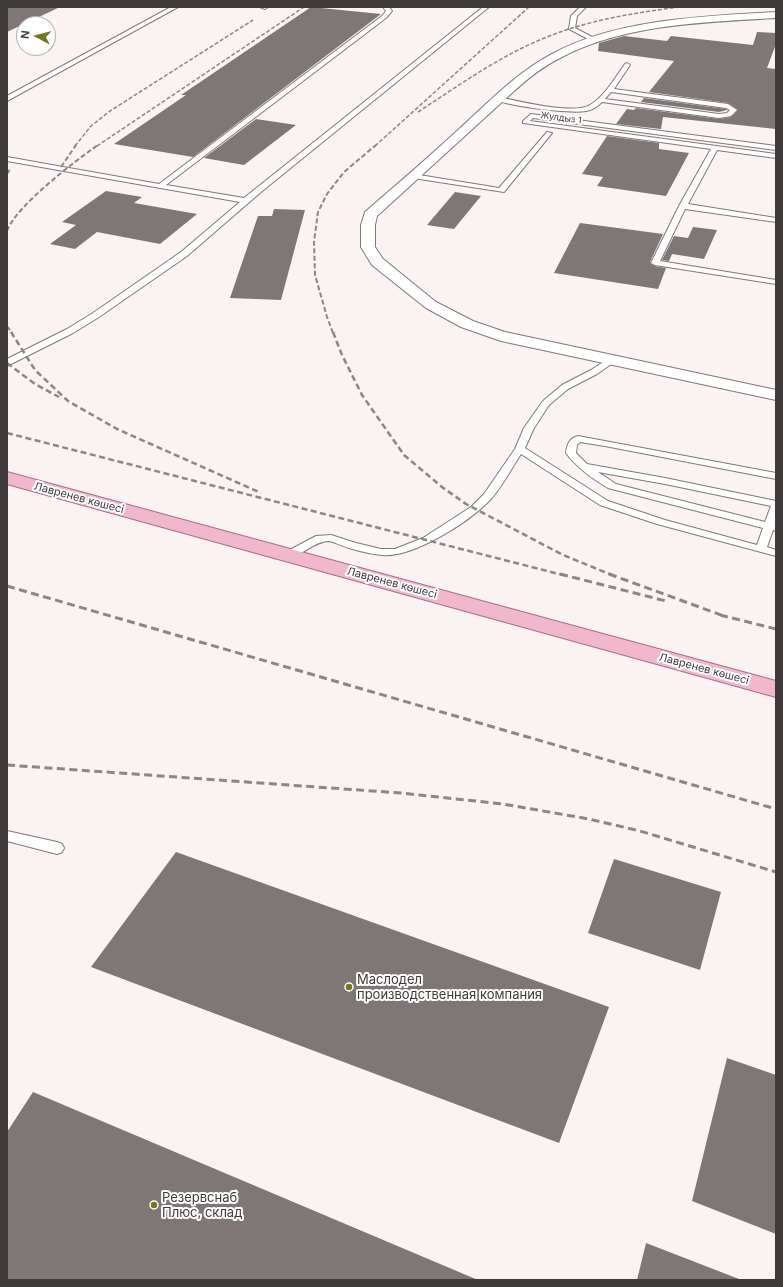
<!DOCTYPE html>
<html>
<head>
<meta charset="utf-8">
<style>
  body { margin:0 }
  #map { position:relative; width:783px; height:1287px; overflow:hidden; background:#fbf2f2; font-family:Inter,sans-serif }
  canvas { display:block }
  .frame { position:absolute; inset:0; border:8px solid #3f3b3b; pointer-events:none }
  .north { position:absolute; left:16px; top:16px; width:40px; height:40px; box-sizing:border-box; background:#fff; border:1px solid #b2b1b1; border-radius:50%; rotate:277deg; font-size:11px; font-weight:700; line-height:16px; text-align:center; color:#3f3b3b }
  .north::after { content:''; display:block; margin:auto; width:14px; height:18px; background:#727821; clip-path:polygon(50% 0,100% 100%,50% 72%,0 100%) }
</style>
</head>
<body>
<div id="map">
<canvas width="783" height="1287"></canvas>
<div class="frame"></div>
<div class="north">N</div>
</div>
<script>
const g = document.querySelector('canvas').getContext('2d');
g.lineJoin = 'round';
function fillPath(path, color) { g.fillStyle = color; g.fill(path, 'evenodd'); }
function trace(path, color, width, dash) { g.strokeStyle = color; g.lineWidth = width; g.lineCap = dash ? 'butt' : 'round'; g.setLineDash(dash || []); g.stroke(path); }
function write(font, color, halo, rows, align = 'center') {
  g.font = font + ' Inter,sans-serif'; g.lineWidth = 4; g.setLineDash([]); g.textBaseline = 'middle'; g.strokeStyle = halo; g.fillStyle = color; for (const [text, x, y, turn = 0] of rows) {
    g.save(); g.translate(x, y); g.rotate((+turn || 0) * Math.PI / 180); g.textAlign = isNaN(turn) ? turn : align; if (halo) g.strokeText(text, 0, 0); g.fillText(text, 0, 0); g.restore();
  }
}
fillPath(new Path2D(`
  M 7,7 L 60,7 L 7,32 Z
  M 311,7 L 381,14 L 193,157 L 114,144 L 186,95 L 181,95 Z
  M 757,32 L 776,33 L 776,44 L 767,68 L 776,69 L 776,129 L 663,117 L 661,129 L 616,124 L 627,109 L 634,110 L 636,108 L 719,119 L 731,117 L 738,110 L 728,103 L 649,92 L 674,61 L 598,51 L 599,43 L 624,36 L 667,41 L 671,36 L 753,45 Z
  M 644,98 L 726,109 L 727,110 L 719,112 L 641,102 Z
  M 256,119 L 296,125 L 244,165 L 204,158 Z
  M 607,136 L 659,143 L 659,149 L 689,153 L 666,196 L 597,186 L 603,177 L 582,174 Z
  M 106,191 L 142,197 L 134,203 L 197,214 L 160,244 L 97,232 L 75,249 L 50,244 L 76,225 L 62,222 Z
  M 455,192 L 481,196 L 454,229 L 427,225 Z
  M 274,209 L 305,210 L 281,300 L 230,298 L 258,216 L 272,216 Z
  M 580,223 L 663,234 L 650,262 L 654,266 L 666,268 L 658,289 L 554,273 Z
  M 693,227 L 717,230 L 704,259 L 672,254 L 669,261 L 662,260 L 674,236 L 688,238 Z
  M 176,852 L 609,1007 L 559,1143 L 91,967 Z
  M 614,859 L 721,892 L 700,970 L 588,933 Z
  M 727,1058 L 776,1075 L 776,1234 L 692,1201 Z
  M 33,1092 L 478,1280 L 7,1280 L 7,1132 Z
  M 646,1243 L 739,1279 L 738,1280 L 637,1280 Z`), '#7f7775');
const lane = new Path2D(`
  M 171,7 L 178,7 L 7,101 L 7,96 Z
  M 260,7 L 268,7 L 265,9 Z
  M 383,7 L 389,7 L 392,11 L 386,18 L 166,185 L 244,198 L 483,7 L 489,7 L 261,192 L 187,256 L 99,317 L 73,333 L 7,366 L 7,359 L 67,329 L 93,313 L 181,252 L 240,202 L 7,161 L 7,157 L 159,184 L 382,16 L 386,11 Z
  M 580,7 L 586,7 L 577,16 L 575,28 L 596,39 L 596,41 L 592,41 L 569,29 L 571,16 Z
  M 627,63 L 630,65 L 614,89 L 728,104 L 737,110 L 731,116 L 719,118 L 602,102 C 597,107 592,110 586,111 C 573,114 504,106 495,99 L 498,97 C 518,101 573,115 590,105 C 604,97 615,78 625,64 ZM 611,92 L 726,108 L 730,110 L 727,113 L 719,114 L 605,99 Z
  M 531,114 L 776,146 L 776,150 L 533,118 L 530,121 L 776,154 L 776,158 L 717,150 L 688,204 L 776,218 L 776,222 L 685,209 L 660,261 L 776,280 L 776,284 L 655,265 L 651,263 L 679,206 L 711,149 L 523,123 L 523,121 Z
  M 547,132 L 552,133 L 504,192 L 413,178 L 409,176 L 413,174 L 499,188 Z
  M 611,357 L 614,358 L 616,360 L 614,362 L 597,374 L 568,389 L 549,405 L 534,428 L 525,448 L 608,501 L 665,520 L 757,545 L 763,528 L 608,488 C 593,479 577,468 566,453 C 567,445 569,438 578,436 L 776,473 L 776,479 L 605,446 L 580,442 L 577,445 L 576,453 L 587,464 L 665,478 L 776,501 L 776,531 L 773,530 L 767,547 L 776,550 L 776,556 L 657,524 L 600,505 L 521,454 C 511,469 502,487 490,500 C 469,522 413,558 382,555 C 371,554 359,551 349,548 C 342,546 335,542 329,541 C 312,541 298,561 284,557 L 282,555 L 284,553 L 316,536 L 331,535 L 356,543 L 381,549 L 395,549 L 423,538 L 471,507 L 484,494 L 515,449 L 524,428 L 543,401 L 562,385 L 591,370 ZM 598,472 L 665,484 L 771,506 L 765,522 L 616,484 Z
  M 7,831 L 57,842 L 62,844 L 64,848 L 62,852 L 57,854 L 7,841 Z`);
const street = new Path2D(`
  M 776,12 L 776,18 C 706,22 623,24 560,58 C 542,67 527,79 513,92 L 377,216 L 375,225 L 375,247 L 383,259 L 436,302 L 473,321 L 505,332 L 776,390 L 776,400 L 501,341 L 461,327 L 426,308 L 372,265 L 361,247 L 361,225 L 365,212 C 396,185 428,158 458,130 C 488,103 516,73 552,54 C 615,19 705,16 776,12 Z`);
const primary = new Path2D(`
  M 7,472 L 776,681 L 776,697 L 7,484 Z`);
trace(lane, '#817879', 2);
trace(street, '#817879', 2);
trace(primary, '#ad6d84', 2);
fillPath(lane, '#fff');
fillPath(street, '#fff');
fillPath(primary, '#f1b8cd');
trace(new Path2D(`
  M 418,112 C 461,84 504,53 552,35 C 594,19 635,13 679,7
  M 75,146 L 91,126 L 110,111 L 253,20
  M 97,146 L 304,7
  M 375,146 L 529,7`), '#8c8686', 1.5, [4, 2]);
trace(new Path2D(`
  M 61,167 L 76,145
  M 7,174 L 10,169
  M 7,231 C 16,206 75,161 98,145
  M 7,326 L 12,333
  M 333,333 L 327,317 L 315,275 L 314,242 L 318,212 L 327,194 L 344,172 L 376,145`), '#8c8686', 2, [5, 2.5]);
trace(new Path2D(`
  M 11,332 L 35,370 L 68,401 L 117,429 L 261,493
  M 333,332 L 342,355 L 362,395 L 404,455 L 442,487 L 466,504 L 563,555 L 612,575
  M 7,363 L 35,384 L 59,397
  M 7,433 L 563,575`), '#8c8686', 2.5, [6, 3.5]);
trace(new Path2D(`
  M 560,574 L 666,601
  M 609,574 L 724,616
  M 7,586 L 776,809
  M 720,615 L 776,629
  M 7,765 L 401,793 L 503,804 L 589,819 L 640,831 L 776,872`), '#8c8686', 3, [8, 4.5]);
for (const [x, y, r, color] of [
  [349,987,4,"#727821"],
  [154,1205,4,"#727821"]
]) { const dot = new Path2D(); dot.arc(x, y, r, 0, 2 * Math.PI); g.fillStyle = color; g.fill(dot); trace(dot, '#fff', 1.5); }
write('9px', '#3f3b3b', '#fff', [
  ["Жулдыз 1",561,118,8]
]);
write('11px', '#3f3b3b', '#fff', [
  ["Лавренев көшесі",79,498,15],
  ["Лавренев көшесі",392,583,15],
  ["Лавренев көшесі",704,669,15]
]);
write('13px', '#3f3b3b', '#fff', [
  ["Маслодел",357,980],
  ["производственная компания",357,995],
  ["Резервснаб",162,1198],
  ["Плюс, склад",162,1213]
], 'left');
</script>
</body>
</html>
